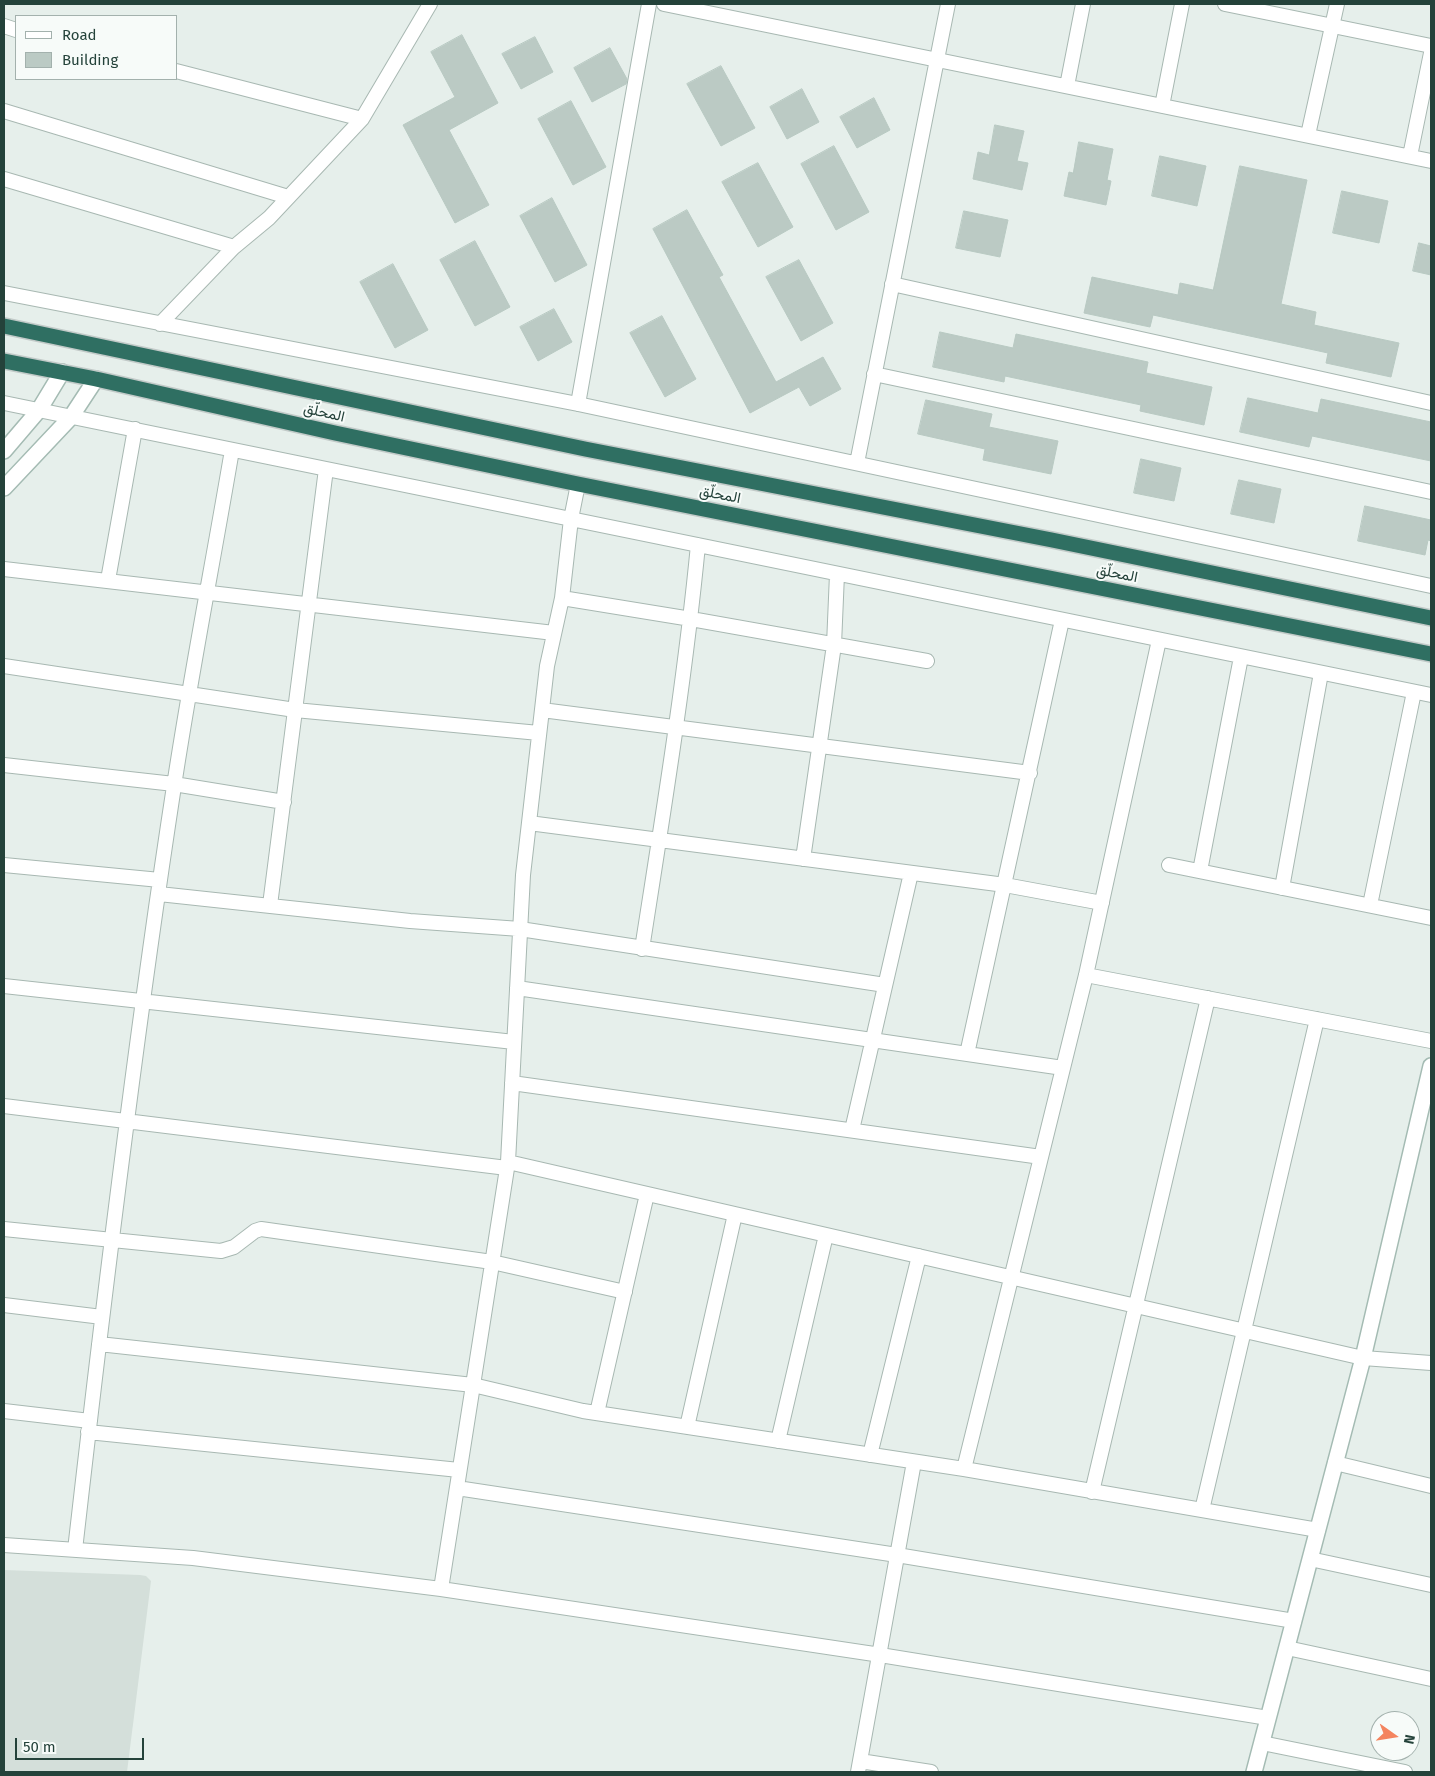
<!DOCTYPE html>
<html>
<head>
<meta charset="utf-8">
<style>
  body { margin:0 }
  #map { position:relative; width:1435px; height:1776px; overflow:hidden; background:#e6efeb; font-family:"Fira Sans",sans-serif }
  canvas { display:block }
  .frame { position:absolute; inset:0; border:5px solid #24423a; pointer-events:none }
  .legend { position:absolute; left:15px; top:15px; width:162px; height:65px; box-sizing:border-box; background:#f7fbf9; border:1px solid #a3b1ad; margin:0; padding:6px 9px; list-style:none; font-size:15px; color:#24423a }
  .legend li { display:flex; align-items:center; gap:10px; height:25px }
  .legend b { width:25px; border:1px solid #a3b1ad }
  .north { position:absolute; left:1370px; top:1711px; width:50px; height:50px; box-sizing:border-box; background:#f7fbf9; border:1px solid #a3b1ad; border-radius:50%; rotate:103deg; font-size:14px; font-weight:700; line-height:20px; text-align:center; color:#24423a }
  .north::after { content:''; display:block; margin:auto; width:18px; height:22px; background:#f4845f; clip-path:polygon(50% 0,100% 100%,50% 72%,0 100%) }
  .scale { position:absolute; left:15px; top:1738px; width:129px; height:22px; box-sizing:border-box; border:2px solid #24423a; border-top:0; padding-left:6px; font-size:15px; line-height:18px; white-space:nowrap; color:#24423a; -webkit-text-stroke:4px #f7fbf9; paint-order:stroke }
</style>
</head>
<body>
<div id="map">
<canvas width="1435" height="1776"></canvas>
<div class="frame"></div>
<ul class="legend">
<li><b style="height:6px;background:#fff"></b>Road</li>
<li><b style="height:14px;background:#bbcac4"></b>Building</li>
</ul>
<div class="north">N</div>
<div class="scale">50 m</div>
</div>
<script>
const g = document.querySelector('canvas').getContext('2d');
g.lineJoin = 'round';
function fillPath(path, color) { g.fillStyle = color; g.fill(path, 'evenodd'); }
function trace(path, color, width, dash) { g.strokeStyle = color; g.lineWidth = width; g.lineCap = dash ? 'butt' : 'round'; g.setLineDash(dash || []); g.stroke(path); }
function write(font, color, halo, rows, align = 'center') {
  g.font = font + ' "Fira Sans",Vazirmatn,sans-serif'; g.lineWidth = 4; g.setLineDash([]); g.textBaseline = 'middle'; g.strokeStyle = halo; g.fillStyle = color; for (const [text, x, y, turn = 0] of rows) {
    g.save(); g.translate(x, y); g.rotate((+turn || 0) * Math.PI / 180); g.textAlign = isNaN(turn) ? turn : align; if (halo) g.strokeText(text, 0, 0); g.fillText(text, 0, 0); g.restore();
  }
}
fillPath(new Path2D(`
  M 4,1570 L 140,1575 L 146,1576 L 151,1581 L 127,1772 L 4,1772 Z`), '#d4dfda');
const building = new Path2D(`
  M 462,35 L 498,103 L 449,130 L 489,205 L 455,223 L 403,125 L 455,97 L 431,52 Z
  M 535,37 L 553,72 L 521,89 L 502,54 Z
  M 610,48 L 627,79 L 626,84 L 592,102 L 574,68 Z
  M 721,66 L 755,128 L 721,146 L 687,84 Z
  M 802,89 L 819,122 L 787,139 L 770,107 Z
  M 874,98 L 890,130 L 857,148 L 840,117 Z
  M 571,101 L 606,167 L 573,185 L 538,119 Z
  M 995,125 L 1024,131 L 1017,161 L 1028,163 L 1022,190 L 973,179 L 978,152 L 989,155 Z
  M 1079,142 L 1113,149 L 1107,180 L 1111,181 L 1106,205 L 1064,196 L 1069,172 L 1073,173 Z
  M 834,146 L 869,212 L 836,230 L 801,164 Z
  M 1160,156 L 1206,166 L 1197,206 L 1152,196 Z
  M 758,163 L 793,227 L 758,247 L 722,182 Z
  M 1240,166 L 1307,180 L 1281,304 L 1316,312 L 1314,325 L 1399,343 L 1391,377 L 1326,363 L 1328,353 L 1153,315 L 1150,327 L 1084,313 L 1092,277 L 1178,295 L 1180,283 L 1213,290 Z
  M 1342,191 L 1388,201 L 1379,243 L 1333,233 Z
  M 552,198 L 587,265 L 555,282 L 520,216 Z
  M 687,210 L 723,275 L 719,277 L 776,382 L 823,357 L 841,389 L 810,406 L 799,387 L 750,413 L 653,229 Z
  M 964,211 L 1008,220 L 1000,257 L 956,248 Z
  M 475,241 L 510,307 L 475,326 L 440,260 Z
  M 1419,243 L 1431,246 L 1431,275 L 1413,271 Z
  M 799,260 L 833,323 L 801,341 L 766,277 Z
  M 393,264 L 428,330 L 395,348 L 360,282 Z
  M 554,309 L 572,342 L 538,361 L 520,327 Z
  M 662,316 L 696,379 L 665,397 L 630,333 Z
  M 940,332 L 1013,348 L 1016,334 L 1148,362 L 1146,373 L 1212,387 L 1204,425 L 1140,411 L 1141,405 L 1005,376 L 1004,382 L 933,367 Z
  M 1248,398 L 1318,413 L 1321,399 L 1431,422 L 1431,461 L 1312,436 L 1309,447 L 1240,432 Z
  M 926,400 L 992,414 L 989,427 L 1058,441 L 1051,474 L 983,460 L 985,449 L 918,434 Z
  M 1141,459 L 1181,468 L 1174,501 L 1134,493 Z
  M 1239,480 L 1281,489 L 1274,523 L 1231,514 Z
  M 1365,506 L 1431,520 L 1431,541 L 1428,540 L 1425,555 L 1358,541 Z`);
fillPath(building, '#bbcac4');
trace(building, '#b8c9c2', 1);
const street = new Path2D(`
  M 664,4 L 1431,161
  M 1225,4 L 1431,46
  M 4,26 L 16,30
  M 176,71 L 362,119
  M 1067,86 L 1083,4
  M 1162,106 L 1182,4
  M 4,111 L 288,197
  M 1308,135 L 1337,4
  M 1410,156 L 1431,53
  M 4,179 L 234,247
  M 892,284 L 1431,403
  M 4,293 L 578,404 L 1431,586
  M 160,324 L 234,247 L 269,218 L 362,119 L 430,4
  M 874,374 L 1431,492
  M 4,403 L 1431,695
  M 578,404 L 649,4
  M 857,463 L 948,4
  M 4,569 L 554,633
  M 108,580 L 135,429
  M 562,598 L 691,619 L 927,661
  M 4,666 L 295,710 L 539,733
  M 542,710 L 1030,773
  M 4,765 L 174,784 L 284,802
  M 529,823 L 1005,885 L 1102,903
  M 803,859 L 834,645 L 837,574
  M 4,865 L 160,880
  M 1169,865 L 1431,918
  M 1200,871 L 1241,657
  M 1282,888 L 1321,673
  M 159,894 L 410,921 L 520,929 L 885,985
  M 270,905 L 326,469
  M 1370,905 L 1414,692
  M 642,949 C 663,814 685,680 698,545
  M 1086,975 L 1431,1041
  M 4,986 L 514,1042
  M 517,988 L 1063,1068
  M 967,1054 L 1062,620
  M 512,1083 L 1041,1157
  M 4,1106 L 507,1168
  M 852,1130 L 911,873
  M 508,1162 L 1363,1358 L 1431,1363
  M 4,1229 L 221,1251 L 234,1247 L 255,1231 L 261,1229 L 492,1262 L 625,1292
  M 4,1305 L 102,1317
  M 99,1344 L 473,1385 L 583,1411 L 964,1469 L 1318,1530
  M 4,1411 L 90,1421
  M 597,1413 L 647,1194
  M 687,1427 L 735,1214
  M 88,1432 L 459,1470
  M 778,1441 L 826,1235
  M 870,1455 L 919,1256
  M 1335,1463 L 1431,1486
  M 964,1469 L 1086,975 L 1159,640
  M 457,1488 L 897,1555 L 1294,1621
  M 1092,1492 L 1208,998
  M 1202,1510 L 1317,1019
  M 4,1545 L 193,1558 L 441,1589 L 874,1654 L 1268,1718
  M 75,1550 C 104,1295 135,1040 174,786 C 191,674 213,562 232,450
  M 1310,1559 L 1431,1585
  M 441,1589 L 508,1162 L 523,875 L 547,666 L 562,598 L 571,519 L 578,484
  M 1287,1648 L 1431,1679
  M 1262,1743 L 1405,1772
  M 860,1761 L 931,1772
  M 858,1772 L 914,1462`);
const secondary = new Path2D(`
  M 4,451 L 39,410 L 62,372
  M 4,488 L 71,417 L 96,379
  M 1254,1772 L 1363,1358 L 1431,1066`);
const highway = new Path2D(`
  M 4,326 L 585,449 L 1052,540 L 1431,618
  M 4,361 L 96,379 L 335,433 L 578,484 L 1431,654`);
trace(street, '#a8b8b2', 16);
trace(secondary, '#a4bbb3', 18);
trace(highway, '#c2cac8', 18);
trace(street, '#fff', 14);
trace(secondary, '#fff', 15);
trace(highway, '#2f6f62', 15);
write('15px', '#24423a', '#f7fbf9', [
  ["المحلّق",324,413,13],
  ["المحلّق",720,495,11],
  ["المحلّق",1117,574,11]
]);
</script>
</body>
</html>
